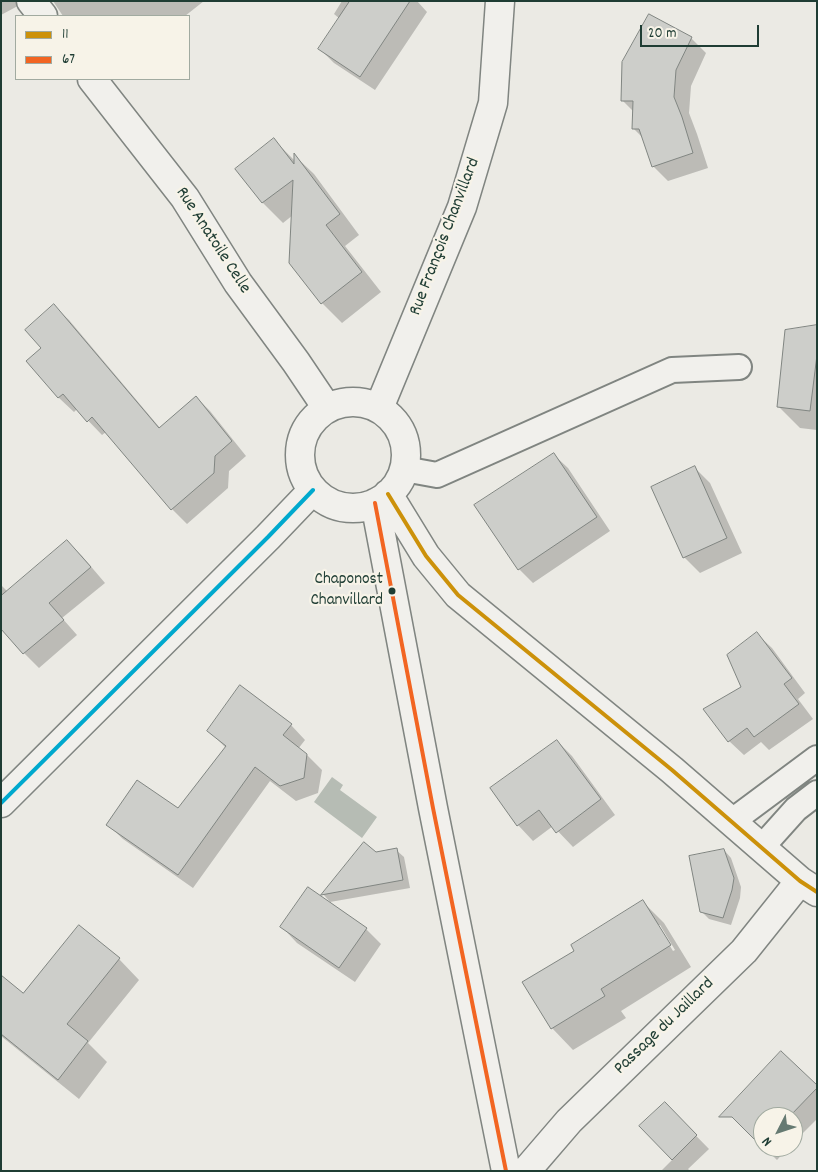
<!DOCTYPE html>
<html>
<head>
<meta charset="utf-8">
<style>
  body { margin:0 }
  #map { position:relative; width:818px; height:1172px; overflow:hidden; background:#ebeae4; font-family:Dekko,sans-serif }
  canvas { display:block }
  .frame { position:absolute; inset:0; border:2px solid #1f3d34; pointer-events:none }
  .legend { position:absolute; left:15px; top:15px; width:175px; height:65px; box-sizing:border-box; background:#f7f3e8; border:1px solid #a1aaa0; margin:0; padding:6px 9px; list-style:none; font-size:15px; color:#1f3d34 }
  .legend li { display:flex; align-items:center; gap:10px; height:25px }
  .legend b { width:25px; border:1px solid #a1aaa0 }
  .north { position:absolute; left:753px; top:1107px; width:50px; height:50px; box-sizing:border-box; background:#f7f3e8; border:1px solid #a1aaa0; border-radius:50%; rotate:229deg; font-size:14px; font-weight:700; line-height:20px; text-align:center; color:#1f3d34 }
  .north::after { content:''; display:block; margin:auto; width:18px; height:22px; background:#667a72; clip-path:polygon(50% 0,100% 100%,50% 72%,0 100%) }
  .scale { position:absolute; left:640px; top:25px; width:119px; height:22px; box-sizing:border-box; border:2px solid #1f3d34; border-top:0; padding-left:6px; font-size:15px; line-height:18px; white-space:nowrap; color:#1f3d34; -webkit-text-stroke:4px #f7f3e8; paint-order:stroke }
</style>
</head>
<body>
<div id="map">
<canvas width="818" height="1172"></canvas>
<div class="frame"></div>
<ul class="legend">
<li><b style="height:6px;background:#cc910a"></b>11</li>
<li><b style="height:6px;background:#f26522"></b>67</li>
</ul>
<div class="north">N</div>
<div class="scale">20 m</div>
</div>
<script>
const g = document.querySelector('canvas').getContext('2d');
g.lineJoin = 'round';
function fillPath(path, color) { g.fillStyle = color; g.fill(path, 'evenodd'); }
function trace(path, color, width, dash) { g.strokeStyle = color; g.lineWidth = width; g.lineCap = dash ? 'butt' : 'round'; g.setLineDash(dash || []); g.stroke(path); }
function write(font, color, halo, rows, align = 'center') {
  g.font = font + ' Dekko,sans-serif'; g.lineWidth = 4.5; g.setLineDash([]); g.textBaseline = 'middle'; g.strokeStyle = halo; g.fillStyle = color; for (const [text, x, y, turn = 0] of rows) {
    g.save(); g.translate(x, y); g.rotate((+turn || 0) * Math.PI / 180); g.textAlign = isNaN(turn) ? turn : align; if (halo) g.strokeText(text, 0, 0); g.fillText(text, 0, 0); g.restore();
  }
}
fillPath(new Path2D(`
  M 332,777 L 343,785 L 340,790 L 377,817 L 362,838 L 314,802 Z`), '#b6bcb4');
fillPath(new Path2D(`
  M 1,1 L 27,1 L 1,15 Z
  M 53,1 L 204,1 L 185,16 L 63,16 Z
  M 342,1 L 417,1 L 427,12 L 375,90 L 334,63 L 320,49 L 340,19 L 334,14 Z
  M 691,38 L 706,53 L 691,86 L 689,113 L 697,134 L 708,168 L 668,181 L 653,166 L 643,138 L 633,128 L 634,112 L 622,100 Z
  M 274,140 L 295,161 L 295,156 L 314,174 L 359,235 L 345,246 L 381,292 L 342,323 L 322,303 L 293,215 L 283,223 L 263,203 L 237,169 Z
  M 54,306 L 69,320 L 160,428 L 196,397 L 210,411 L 246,456 L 229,471 L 228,488 L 187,524 L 172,509 L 106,432 L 102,435 L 77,409 L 74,412 L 59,398 L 28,361 L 43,348 Z
  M 817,326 L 817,430 L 800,428 L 778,406 Z
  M 553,454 L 568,468 L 610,531 L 533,583 L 519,569 Z
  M 695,468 L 710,483 L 742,553 L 700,573 L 684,557 Z
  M 67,542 L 82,556 L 105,583 L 62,618 L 77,635 L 39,668 L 24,653 L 1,627 L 1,585 L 8,592 Z
  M 757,634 L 772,648 L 805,693 L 798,699 L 813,719 L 769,750 L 761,742 L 744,755 L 729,741 Z
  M 291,725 L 305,740 L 298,749 L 307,755 L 322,770 L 318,793 L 296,801 L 270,781 L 193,888 L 123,839 L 108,825 L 178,809 L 226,748 L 209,731 Z
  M 557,741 L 572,756 L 615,815 L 573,847 L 553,826 L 533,841 L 518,825 L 491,789 Z
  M 396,850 L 404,857 L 410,888 L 330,902 L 323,894 L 376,853 Z
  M 724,850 L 731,858 L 741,887 L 740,898 L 731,925 L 709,919 L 701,911 Z
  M 643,902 L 664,923 L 691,967 L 621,1011 L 626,1018 L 573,1050 L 552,1028 L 576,951 ZM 657,925 L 660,925 L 675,950 L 673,951 Z
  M 79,927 L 119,959 L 139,980 L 88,1043 L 107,1062 L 79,1099 L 1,1036 L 1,977 L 23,994 Z
  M 282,927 L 366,929 L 381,944 L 355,982 L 297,943 Z
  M 817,1087 L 817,1119 L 793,1143 L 793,1117 L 763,1117 L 763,1146 L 727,1110 Z
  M 665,1104 L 709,1149 L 688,1169 L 690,1171 L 661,1171 L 673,1159 L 641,1126 Z
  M 764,1147 L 789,1147 L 777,1160 Z`), '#0003');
const building = new Path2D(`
  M 350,1 L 410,1 L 360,77 L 318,49 Z
  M 649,14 L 692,37 L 676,70 L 674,97 L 682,117 L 693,153 L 652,167 L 639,129 L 632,129 L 633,101 L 621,101 L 622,62 Z
  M 274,138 L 294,164 L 294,153 L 340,214 L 326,225 L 362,272 L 321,304 L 289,263 L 293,180 L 262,203 L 235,169 Z
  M 54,304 L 159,428 L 196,396 L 232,441 L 215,456 L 214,473 L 171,510 L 92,417 L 87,422 L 63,394 L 58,398 L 26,361 L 41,348 L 25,330 Z
  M 817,325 L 817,355 L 810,411 L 777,407 L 785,330 Z
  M 554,453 L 597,517 L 518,570 L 474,505 Z
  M 695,466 L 727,538 L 683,558 L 651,487 Z
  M 67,540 L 91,567 L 49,603 L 64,620 L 23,654 L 1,629 L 1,596 Z
  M 757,632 L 792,678 L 784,684 L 799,704 L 754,737 L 747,728 L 728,742 L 703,709 L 741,687 L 727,655 Z
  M 240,685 L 292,724 L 283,735 L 307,754 L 304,778 L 280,786 L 255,767 L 178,875 L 106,825 L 137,780 L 178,808 L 226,746 L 207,731 Z
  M 557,740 L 601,799 L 556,833 L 539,810 L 517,826 L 490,788 Z
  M 364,842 L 376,852 L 397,848 L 403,880 L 321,895 Z
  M 724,849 L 734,878 L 732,890 L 723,918 L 700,912 L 689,856 Z
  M 308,887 L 367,928 L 339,968 L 280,927 Z
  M 643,900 L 671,945 L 601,989 L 605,996 L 551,1029 L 522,982 L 574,951 L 571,945 Z
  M 79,925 L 120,958 L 67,1024 L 88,1041 L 58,1080 L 1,1034 L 1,975 L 23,993 Z
  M 781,1051 L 817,1085 L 817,1088 L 789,1117 L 763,1117 L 763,1148 L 732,1117 L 719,1117 Z
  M 665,1102 L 697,1135 L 672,1160 L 639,1126 Z`);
fillPath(building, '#cdceca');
trace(building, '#808581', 1);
const service = new Path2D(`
  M 404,469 L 437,475 L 672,370 L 739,367
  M 731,822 L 817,758
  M 761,848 L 796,809 L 817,793`);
const minor = new Path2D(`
  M 31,1 L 43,16
  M 92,79 L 185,198 L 238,283 L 296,362 L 327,408
  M300 455a53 53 0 1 1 106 0a53 53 0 1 1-106 0Z
  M 379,408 L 462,207 L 493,103 L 500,1
  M 388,494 L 426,556 L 458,595 L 672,770 L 800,881 L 817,892
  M 375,503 L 433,808 L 506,1171
  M 1,803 L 268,537 L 313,490
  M 526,1171 L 569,1121 L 744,951 L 800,881`);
trace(service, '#808581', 28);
trace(minor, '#808581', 31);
trace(service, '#f1f0ec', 24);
trace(minor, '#f1f0ec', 28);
trace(new Path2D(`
  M 388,494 L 426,556 L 458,595 L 672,770 L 800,881 L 817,892`), '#cc910a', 4);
trace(new Path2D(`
  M 375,503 L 433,808 L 506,1171`), '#f26522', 4);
trace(new Path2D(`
  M 1,803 L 268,537 L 313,490`), '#00a9ce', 4);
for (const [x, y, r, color] of [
  [392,591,4.5,"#1f3d34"]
]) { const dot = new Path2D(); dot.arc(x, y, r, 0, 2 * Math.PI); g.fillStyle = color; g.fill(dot); trace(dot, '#f7f3e8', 2); }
write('17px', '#1f3d34', '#f7f3e8', [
  ["Chaponost",383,581],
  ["Chanvillard",383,602]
], 'right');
write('18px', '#1f3d34', '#f7f3e8', [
  ["Rue François Chanvillard",446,237,-69],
  ["Rue Anatoile Celle",212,241,57],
  ["Passage du Jaillard",665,1027,-44]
]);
</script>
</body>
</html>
